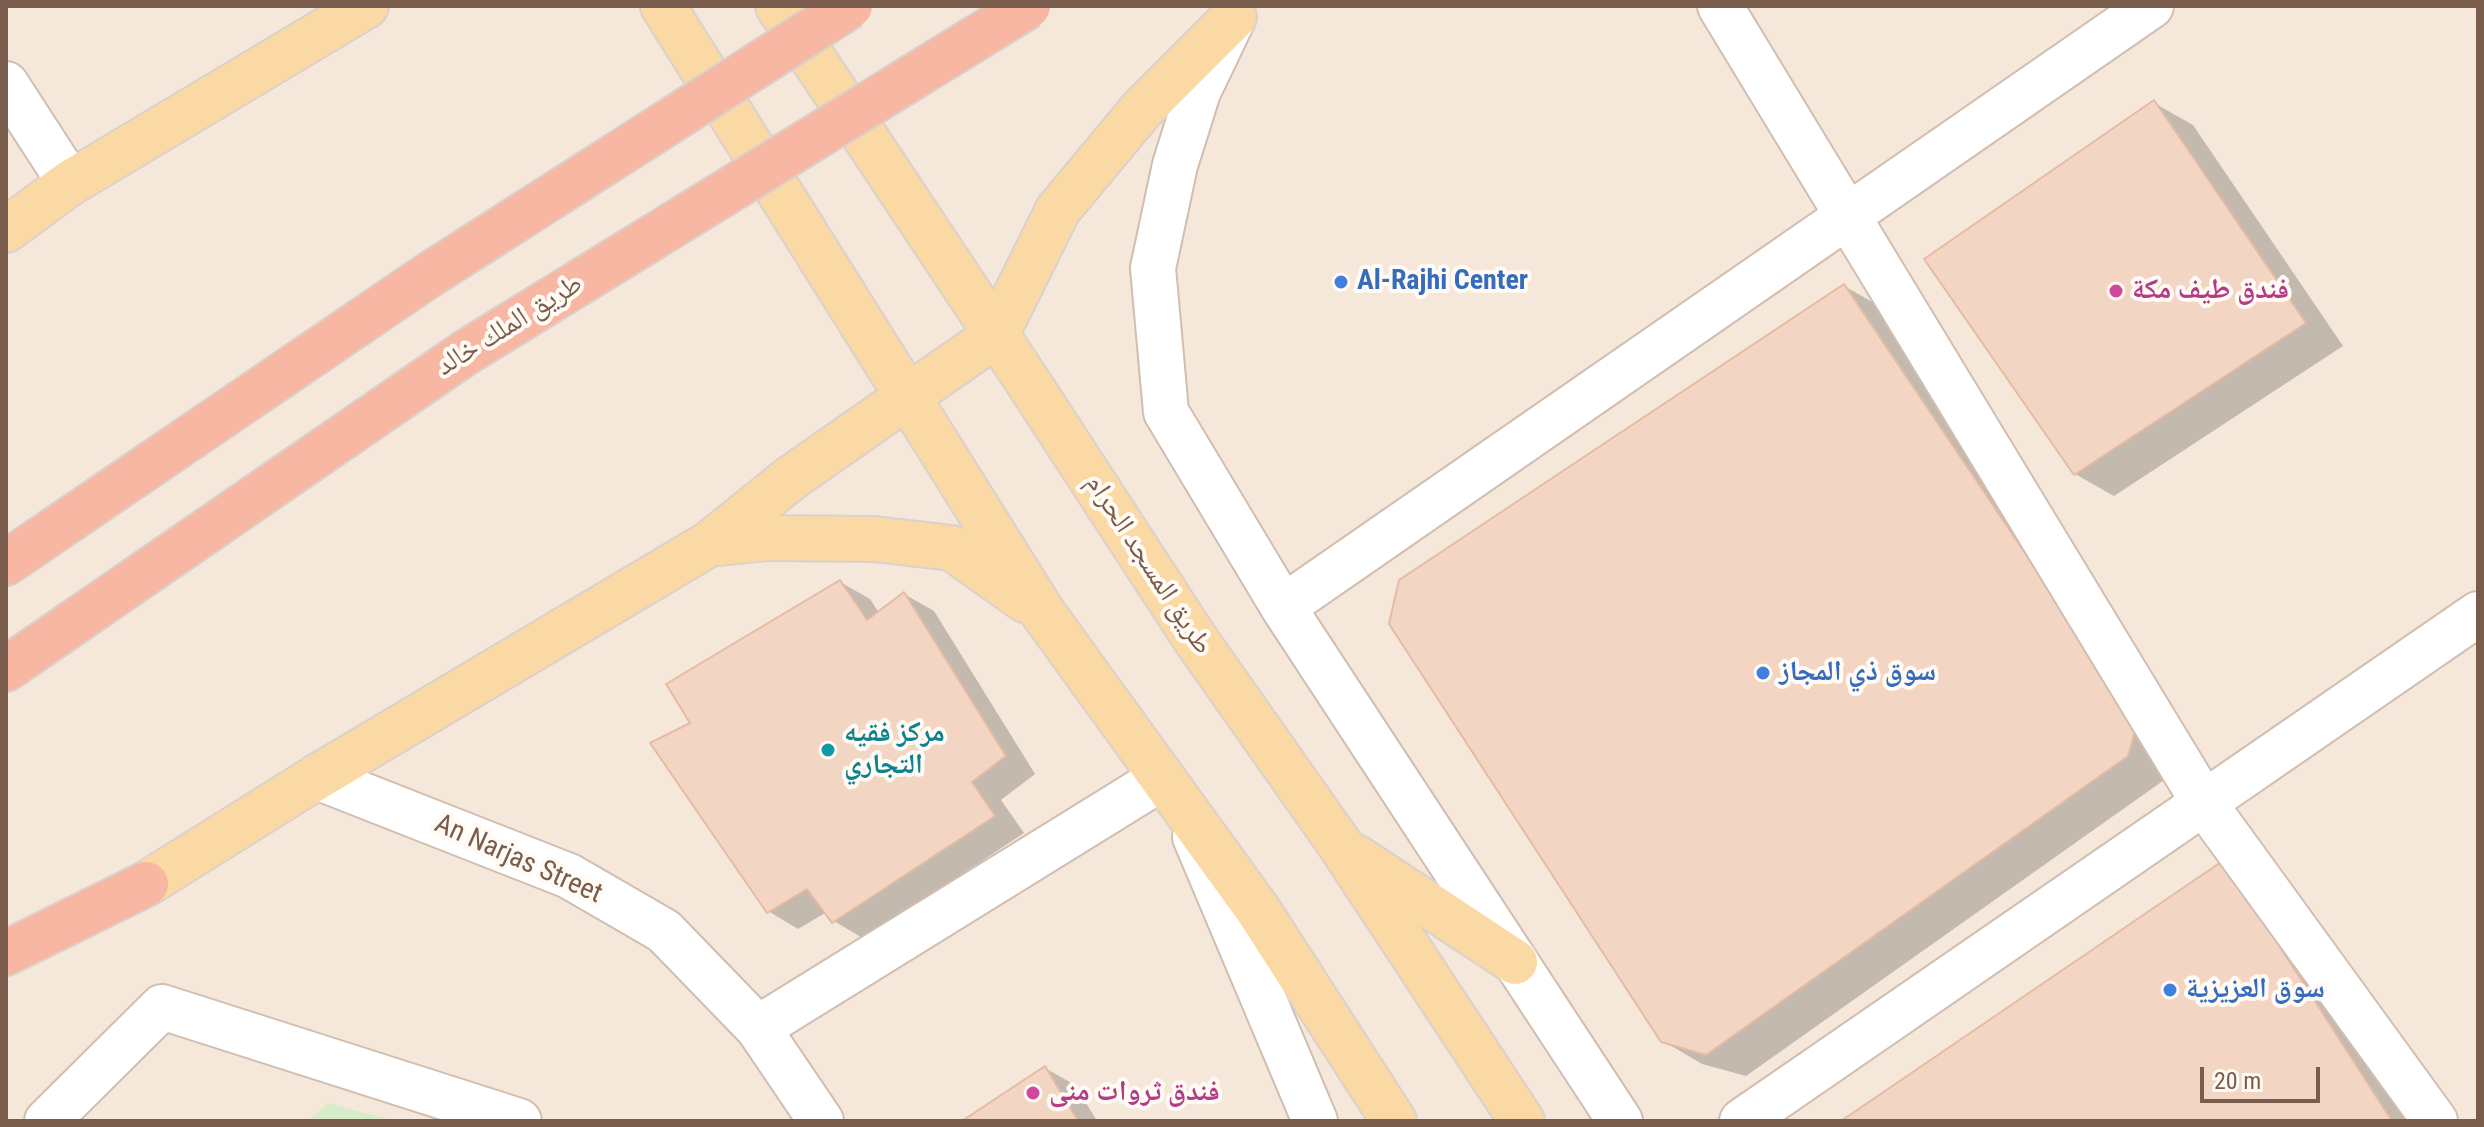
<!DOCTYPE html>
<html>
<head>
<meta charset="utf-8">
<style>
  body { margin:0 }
  #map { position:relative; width:2484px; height:1127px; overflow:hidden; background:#fdf6ec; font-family:"Roboto Condensed",sans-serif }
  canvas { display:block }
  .frame { position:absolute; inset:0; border:8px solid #7a5c4d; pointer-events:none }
  .scale { position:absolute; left:2200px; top:1067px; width:120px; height:36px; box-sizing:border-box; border:4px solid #7a5c4d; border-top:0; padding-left:10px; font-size:24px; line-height:28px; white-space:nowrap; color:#7a5c4d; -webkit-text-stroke:6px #fffaf3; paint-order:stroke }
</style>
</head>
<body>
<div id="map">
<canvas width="2484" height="1127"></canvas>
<div class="frame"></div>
<div class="scale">20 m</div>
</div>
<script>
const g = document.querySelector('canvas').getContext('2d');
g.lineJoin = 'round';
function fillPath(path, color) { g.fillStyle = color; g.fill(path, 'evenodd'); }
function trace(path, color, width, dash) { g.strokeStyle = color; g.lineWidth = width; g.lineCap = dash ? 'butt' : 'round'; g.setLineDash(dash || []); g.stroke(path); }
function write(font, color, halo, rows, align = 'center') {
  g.font = font + ' "Roboto Condensed","Noto Naskh Arabic",sans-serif'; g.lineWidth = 8; g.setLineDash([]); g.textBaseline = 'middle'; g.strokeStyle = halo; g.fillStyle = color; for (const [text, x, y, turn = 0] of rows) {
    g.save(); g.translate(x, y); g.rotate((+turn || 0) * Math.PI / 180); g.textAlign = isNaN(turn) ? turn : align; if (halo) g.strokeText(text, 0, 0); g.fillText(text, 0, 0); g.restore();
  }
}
fillPath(new Path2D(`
  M 6,6 L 2478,6 L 2478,1121 L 6,1121 Z`), '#f5e8da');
fillPath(new Path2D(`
  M 328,1103 L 395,1121 L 308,1121 Z`), '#d8ecc9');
fillPath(new Path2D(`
  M 2154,103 L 2193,125 L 2343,346 L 2114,496 L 2075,474 Z
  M 1844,286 L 1883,308 L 2167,778 L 1746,1076 L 1702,1064 L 1663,1041 Z
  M 840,582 L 870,599 L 879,613 L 904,594 L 934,611 L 1035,774 L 1001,800 L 1024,833 L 864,939 L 834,921 L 827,912 L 798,929 L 768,911 L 693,724 Z
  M 2224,862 L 2414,1121 L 1845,1121 Z
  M 1045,1068 L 1075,1085 L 1097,1121 L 966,1121 Z`), '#0003');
const building = new Path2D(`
  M 2154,100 L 2306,323 L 2074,475 L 1924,259 Z
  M 1844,284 L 2138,721 L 2128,756 L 1706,1055 L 1661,1042 L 1389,624 L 1399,580 Z
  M 840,580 L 867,620 L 904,592 L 1006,756 L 972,782 L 995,816 L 832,923 L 807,889 L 767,913 L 650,743 L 690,723 L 666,684 Z
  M 2224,860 L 2392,1121 L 1841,1121 Z
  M 1045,1066 L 1078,1121 L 962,1121 Z`);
fillPath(building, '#f3d5c3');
trace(building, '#e6bba3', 2);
const minor = new Path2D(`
  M 1720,6 L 2204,803 L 2435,1121
  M 1231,23 L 1198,92 L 1175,165 L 1153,268 L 1166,412 L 1283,607 L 1620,1121
  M 6,84 L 70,183
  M 1283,607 L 2151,6
  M 317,777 L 569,876 L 664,931 L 758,1028 L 821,1121
  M 1195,837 L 1315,1121
  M 758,1028 L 1162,778
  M 47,1121 L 162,1007 L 519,1121
  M 1742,1121 L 2478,614`);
const major = new Path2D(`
  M 663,6 L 1043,613 L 1258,910 L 1394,1121
  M 778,6 L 1026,379 L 1196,640 L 1341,846 L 1522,1121
  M 6,230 L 70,183 L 366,6
  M 709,544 L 767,538 L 874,539 L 952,548 L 1025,600
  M 1356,857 L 1515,962
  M 146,884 L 317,777 L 709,544 L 791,478 L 996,335 L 1058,210 L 1142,109 L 1234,17`);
const highway = new Path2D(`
  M 6,563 L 426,277
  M 6,669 L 465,353
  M 6,953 L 146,884`);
trace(minor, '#d1beb0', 48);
trace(major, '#dad1cd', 48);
trace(highway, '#dad1cd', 48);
trace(minor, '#fff', 44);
trace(major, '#fbd9a5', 44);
trace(highway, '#f7b7a3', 44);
const highwayBridge = new Path2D(`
  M 426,277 L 850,6
  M 465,353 L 1028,6`);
trace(highwayBridge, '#dad1cd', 48, []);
trace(highwayBridge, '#f7b7a3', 44);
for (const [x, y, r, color] of [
  [1341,282,8,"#3f7fe0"],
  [2116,291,8,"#d1479c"],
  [1763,673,8,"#3f7fe0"],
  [828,750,8,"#0f9aa8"],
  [2170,990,8,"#3f7fe0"],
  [1033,1093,8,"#d1479c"]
]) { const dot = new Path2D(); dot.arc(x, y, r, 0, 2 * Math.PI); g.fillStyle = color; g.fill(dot); trace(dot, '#fffaf3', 3); }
write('bold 28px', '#366cbe', '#fffaf3', [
  ["Al-Rajhi Center",1357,282],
  ["سوق ذي المجاز",1779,673],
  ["سوق العزيزية",2186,990]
], 'left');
write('bold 28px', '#b23c85', '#fffaf3', [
  ["فندق طيف مكة",2132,291],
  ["فندق ثروات منى",1049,1093]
], 'left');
write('28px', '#7a5c4d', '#fffaf3', [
  ["طريق الملك خالد",510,326,-32],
  ["طريق المسجد الحرام",1148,565,57],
  ["An Narjas Street",518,860,24]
]);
write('bold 28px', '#0d838f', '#fffaf3', [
  ["مركز فقيه",844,734],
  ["التجاري",844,766]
], 'left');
</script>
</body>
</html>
